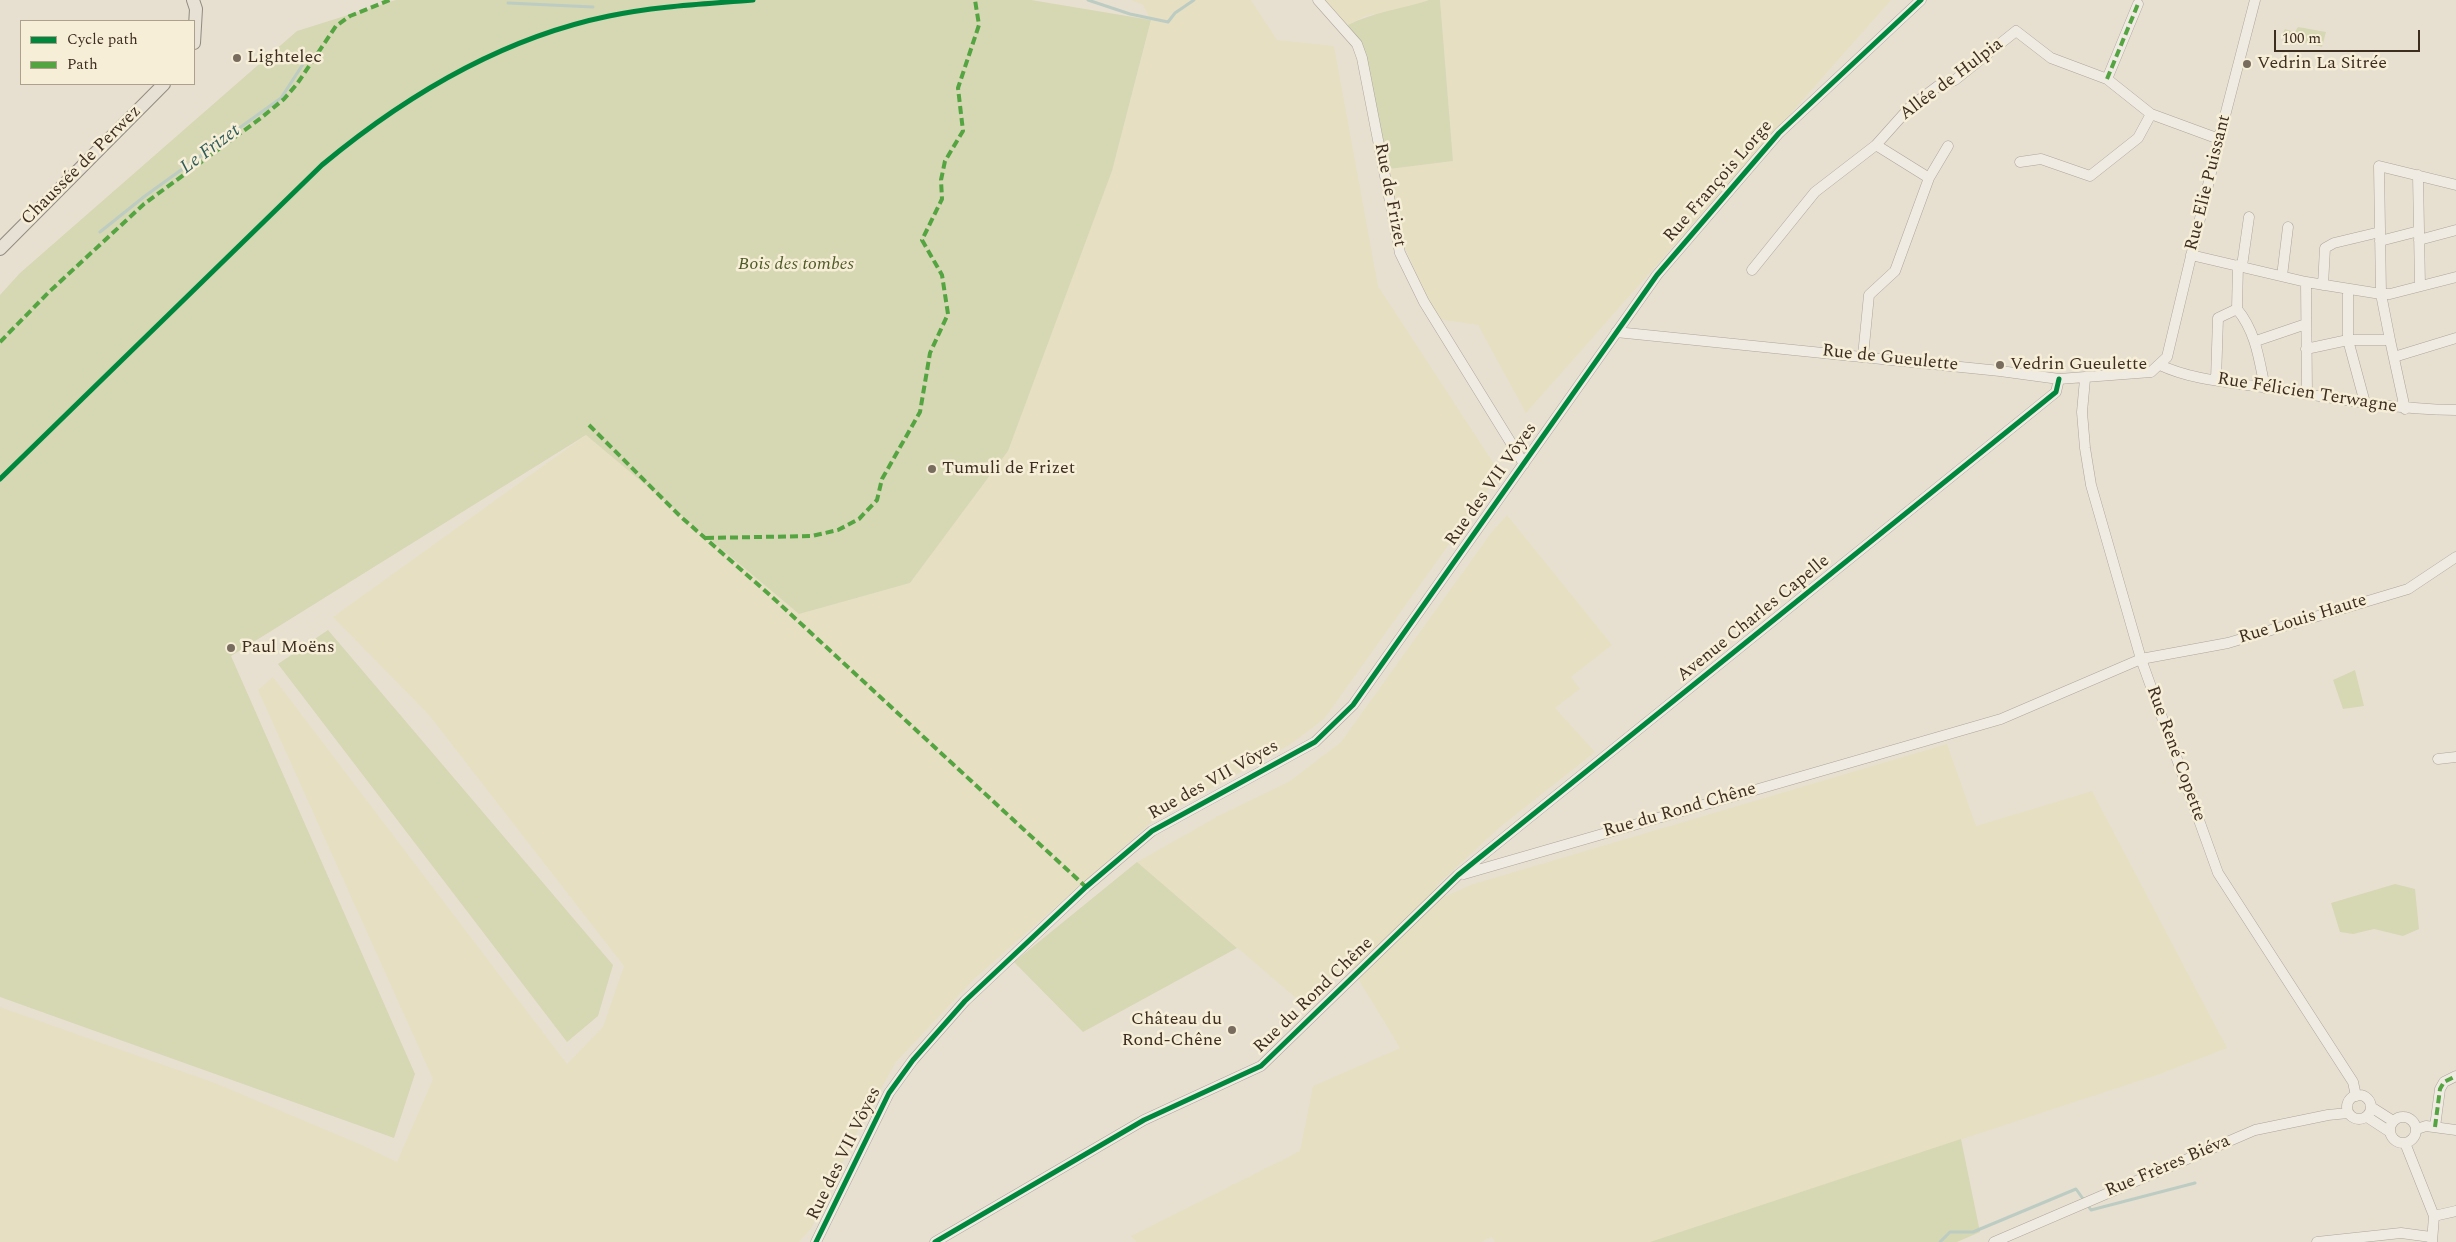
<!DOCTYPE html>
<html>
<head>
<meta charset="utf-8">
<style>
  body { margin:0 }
  #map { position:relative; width:2456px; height:1242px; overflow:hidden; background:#e7e0d1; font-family:Spectral,serif }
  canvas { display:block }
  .legend { position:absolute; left:20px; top:20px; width:175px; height:65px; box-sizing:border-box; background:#f7eed8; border:1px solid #ada18e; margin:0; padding:6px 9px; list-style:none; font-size:15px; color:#3d2e20 }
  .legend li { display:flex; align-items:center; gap:10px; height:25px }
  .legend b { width:25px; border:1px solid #ada18e }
  .scale { position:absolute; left:2274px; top:30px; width:146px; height:22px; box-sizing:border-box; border:2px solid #3d2e20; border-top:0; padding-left:6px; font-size:15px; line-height:18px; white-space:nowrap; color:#3d2e20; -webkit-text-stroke:4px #f7eed8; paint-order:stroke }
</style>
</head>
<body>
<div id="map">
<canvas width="2456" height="1242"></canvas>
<ul class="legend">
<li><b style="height:6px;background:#00873e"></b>Cycle path</li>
<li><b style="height:6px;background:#54a441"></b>Path</li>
</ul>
<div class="scale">100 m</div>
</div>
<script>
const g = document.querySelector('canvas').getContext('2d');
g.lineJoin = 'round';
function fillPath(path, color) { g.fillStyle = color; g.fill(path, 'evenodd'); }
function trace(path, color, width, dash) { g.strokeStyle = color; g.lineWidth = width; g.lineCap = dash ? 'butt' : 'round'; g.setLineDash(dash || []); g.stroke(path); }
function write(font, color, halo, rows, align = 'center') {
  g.font = font + ' Spectral,serif'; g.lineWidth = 5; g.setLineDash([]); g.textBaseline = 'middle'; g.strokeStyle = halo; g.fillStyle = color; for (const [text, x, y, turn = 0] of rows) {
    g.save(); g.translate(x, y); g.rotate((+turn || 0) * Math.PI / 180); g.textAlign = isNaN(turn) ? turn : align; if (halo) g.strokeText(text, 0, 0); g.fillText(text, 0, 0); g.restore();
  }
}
fillPath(new Path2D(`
  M 1131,0 L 1251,0 L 1277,40 L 1334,46 L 1378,286 L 1500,473 L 1324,719 L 1291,744 L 1154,820 L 974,979 L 896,1062 L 860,1126 L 812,1227 L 799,1242 L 0,1242 L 0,1007 L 215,1083 L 362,1145 L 397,1162 L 433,1079 L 258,690 L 273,677 L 567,1064 L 603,1027 L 624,966 L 429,715 L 333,617 L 586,435 L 799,614 L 910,583 L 1008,451 L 1112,171 L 1151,21 L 1143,5 Z
  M 1324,0 L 1429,0 L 1406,8 L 1365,16 L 1348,25 Z
  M 1440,0 L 1891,0 L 1526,413 L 1478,325 L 1438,319 L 1401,240 L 1389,169 L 1453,161 Z
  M 1507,515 L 1612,645 L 1571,677 L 1580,689 L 1555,708 L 1595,752 L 1500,827 L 1436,886 L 1446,896 L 1470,885 L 1947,744 L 1976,826 L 2092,791 L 2227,1048 L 2160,1074 L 1650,1242 L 1495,1242 L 1492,1237 L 1481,1242 L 1136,1242 L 1131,1236 L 1300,1151 L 1313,1086 L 1400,1048 L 1348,962 L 1303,1004 L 1137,862 L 1220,815 L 1290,781 L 1341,742 L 1491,533 Z`), '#e6dfc2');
fillPath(new Path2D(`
  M 396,0 L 1031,0 L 1151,20 L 1112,171 L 1008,451 L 910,583 L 799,614 L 586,435 L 231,656 L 415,1074 L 394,1138 L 0,997 L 0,295 L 20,273 L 297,31 Z
  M 1429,0 L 1440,0 L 1453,161 L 1389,169 L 1364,49 L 1348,25 C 1373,12 1402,9 1429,0 Z
  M 2298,27 L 2326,32 L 2322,47 L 2281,36 L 2285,29 L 2295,32 Z
  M 328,630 L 613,965 L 598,1016 L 567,1042 L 278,664 Z
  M 2355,670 L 2364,706 L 2343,709 L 2333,680 Z
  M 1137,862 L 1237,948 L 1083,1032 L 1014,962 Z
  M 2395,884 L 2415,889 L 2419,929 L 2403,936 L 2374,929 L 2353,934 L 2340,932 L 2331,903 Z
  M 1961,1139 L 1980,1232 L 1957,1242 L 1650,1242 Z`), '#d6d7b3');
trace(new Path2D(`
  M 1088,0 L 1130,14 L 1168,22 L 1175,13 L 1194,0
  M 508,3 L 593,7
  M 100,232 L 145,196 L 281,98 L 309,55
  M 1940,1242 L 1950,1232 L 1973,1232 L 2076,1189 L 2091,1210 L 2195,1183`), '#bcccc2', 3);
const minor = new Path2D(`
  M 1318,0 L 1357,44 L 1362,58 L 1400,253 L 1424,302 L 1524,464
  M 2107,79 L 2138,4
  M 2020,162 L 2041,159 L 2090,176 L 2138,138 L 2151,114
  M 2418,175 L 2420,286
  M 1929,178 L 1948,146
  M 2456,185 L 2379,166 L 2381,294 L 2390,294 L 2456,277
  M 2419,240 L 2456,230
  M 2380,241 L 2419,231
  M 2191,255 L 2306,282 L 2381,294 L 2390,340 L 2348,340 L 2348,290
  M 2238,265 L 2237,309 C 2256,332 2259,359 2265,388
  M 2242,266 L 2249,217
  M 1752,270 L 1815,192 L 1876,145
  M 2282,276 L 2288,227
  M 2306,282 L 2307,394
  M 2323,285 L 2325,248 L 2334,243 L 2380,232
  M 1616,332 L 2000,371 L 2059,379 L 2151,372 L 2167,357 L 2219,139 L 2255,0
  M 2390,340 L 2405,409
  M 2256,341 L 2306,324
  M 2306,349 L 2348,340 L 2365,403
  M 1863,356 L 1869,295 L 1895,271 L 1929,178 L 1876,145 L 1910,107 L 1938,86 L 1955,80 L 2016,31 L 2051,58 L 2107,79 L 2151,114 L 2219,139
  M 2394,357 L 2456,338
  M 2160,365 C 2194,381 2232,382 2268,388 C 2330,398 2392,409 2456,410
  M 2085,379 L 2082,412 L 2085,448 L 2091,485 L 2141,659 L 2218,873 L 2353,1082 L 2356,1096
  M 2216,380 L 2218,318 L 2237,309
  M 2438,759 L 2456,757
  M 1464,874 L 2001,719 L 2141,659 L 2228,643 L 2408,589 L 2456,557
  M2347 1107a12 12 0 1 1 24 0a12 12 0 1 1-24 0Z
  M 2371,1107 L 2393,1121
  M2390 1130a13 13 0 1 1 26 0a13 13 0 1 1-26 0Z
  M 2367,1117 L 2390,1132
  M 2435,1127 L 2440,1089 L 2444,1082 L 2456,1076
  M 2417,1129 L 2426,1126 L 2456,1130
  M 2405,1143 L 2434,1216 L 2432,1242
  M 2434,1216 L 2456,1211
  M 816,1242 L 889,1093 L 913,1060 L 965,1001 L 1086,887 L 1152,831 L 1315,742 L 1353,705 L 1657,275 L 1779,133 L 1921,0
  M 935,1242 L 1144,1120 L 1261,1066 L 1458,875 L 2056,392 L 2059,379
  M 1994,1242 L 2255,1130 L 2328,1115 L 2348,1113
  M 2317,1242 L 2401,1233 L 2431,1237`);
const major = new Path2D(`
  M 193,0 L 196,9 L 194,43
  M 0,249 L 164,84`);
trace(minor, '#ada599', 11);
trace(major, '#928b80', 14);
trace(minor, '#efebe3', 10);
trace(major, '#e6e1d4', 12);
trace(new Path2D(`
  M 2107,79 L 2138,4
  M 0,342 L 49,292 L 144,204 L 261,118 L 284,99 L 297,84 L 336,26 L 350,16 L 390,0
  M 589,425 L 680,516 L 771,596 L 1086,887
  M 706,538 L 812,536 L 838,530 L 859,519 L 877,500 L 882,479 L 920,412 L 930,353 L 948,314 L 942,275 L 922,240 L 942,199 L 941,180 L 945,161 L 963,131 L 958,88 L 979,25 L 975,0
  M 2435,1127 L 2440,1089 L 2444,1082 L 2456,1076`), '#54a441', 4, [8, 4]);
trace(new Path2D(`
  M 0,479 L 322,165 C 405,96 502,38 609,16 C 657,6 705,4 753,0
  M 816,1242 L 889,1093 L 913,1060 L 965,1001 L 1086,887 L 1152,831 L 1315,742 L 1353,705 L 1657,275 L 1779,133 L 1921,0
  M 935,1242 L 1144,1120 L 1261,1066 L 1458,875 L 2056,392 L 2059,379`), '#00873e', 5);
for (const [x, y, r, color] of [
  [237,58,5,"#786c5e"],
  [2247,64,5,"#786c5e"],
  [2000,365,5,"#786c5e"],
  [932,469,5,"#786c5e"],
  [231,648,5,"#786c5e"],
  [1232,1030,5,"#786c5e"]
]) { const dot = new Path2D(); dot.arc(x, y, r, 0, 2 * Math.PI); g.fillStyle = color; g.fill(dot); trace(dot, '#f7eed8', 2); }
write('18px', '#3d2e20', '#f7eed8', [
  ["Lightelec",247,58],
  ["Vedrin La Sitrée",2257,64],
  ["Vedrin Gueulette",2010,365],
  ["Tumuli de Frizet",942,469],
  ["Paul Moëns",241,648],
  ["Château du",1222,1020,"right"],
  ["Rond-Chêne",1222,1041,"right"]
], 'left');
write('18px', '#3d2e20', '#f7eed8', [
  ["Allée de Hulpia",1952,80,-37],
  ["Chaussée de Perwez",82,166,-45],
  ["Rue François Lorge",1719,182,-49],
  ["Rue Elie Puissant",2209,183,-76],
  ["Rue de Frizet",1389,195,79],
  ["Rue de Gueulette",1890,359,6],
  ["Rue Félicien Terwagne",2307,394,9],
  ["Rue des VII Vôyes",1492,485,-55],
  ["Avenue Charles Capelle",1754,619,-39],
  ["Rue Louis Haute",2303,620,-17],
  ["Rue René Copette",2175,754,70],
  ["Rue des VII Vôyes",1214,781,-29],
  ["Rue du Rond Chêne",1680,811,-16],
  ["Rue du Rond Chêne",1314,996,-44],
  ["Rue des VII Vôyes",845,1154,-64],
  ["Rue Frères Biéva",2168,1167,-23]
]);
write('italic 18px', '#4d5a26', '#f7eed8', [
  ["Bois des tombes",796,265]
]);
write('italic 19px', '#2f5d5a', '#f7eed8', [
  ["Le Frizet",211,150,-37]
]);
</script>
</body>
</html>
